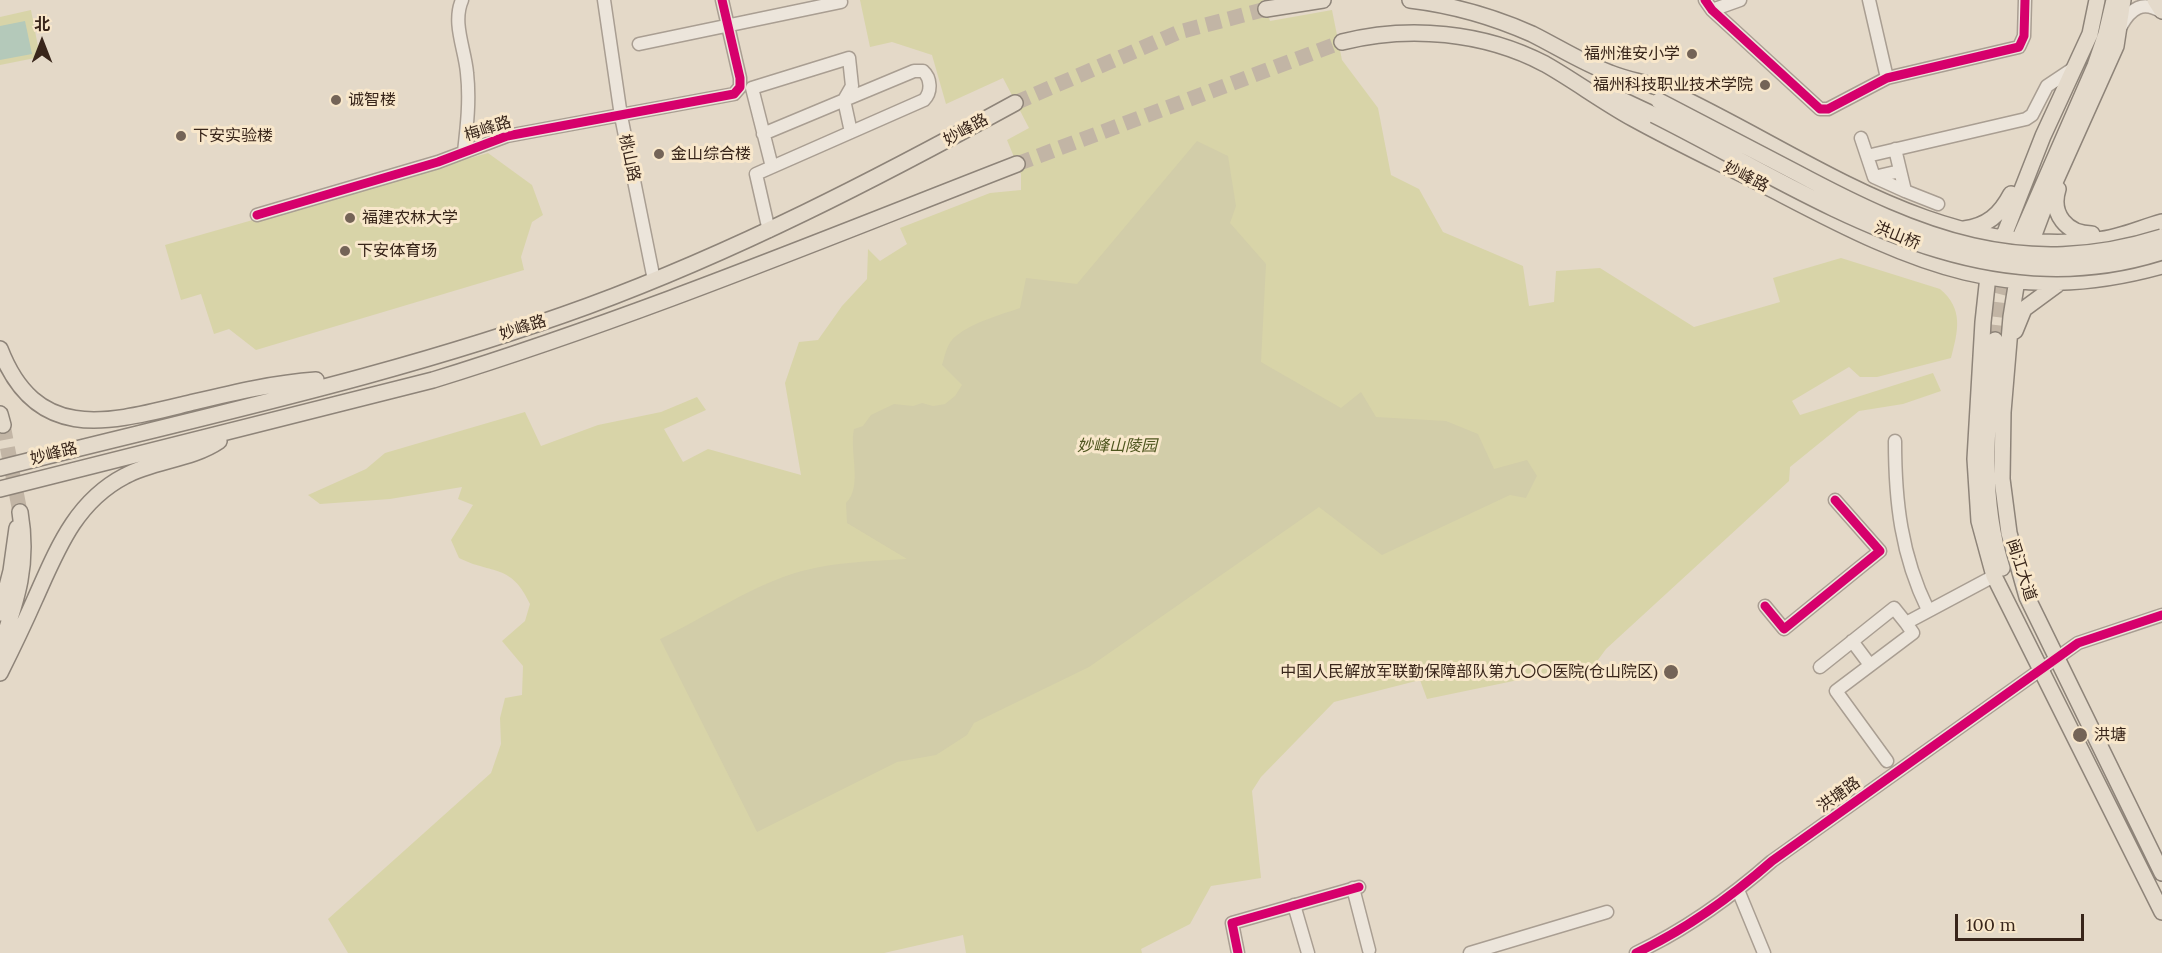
<!DOCTYPE html>
<html>
<head>
<meta charset="utf-8">
<style>
  body { margin:0 }
  #map { position:relative; width:2162px; height:953px; overflow:hidden; background:#e4d9c8; font-family:Lora,"Noto Sans SC",serif }
  canvas { display:block }
  .north { position:absolute; left:12px; top:12px; width:60px; height:60px; -webkit-text-stroke:4px #f8e7cb; paint-order:stroke; rotate:0deg; font-size:16px; font-weight:700; line-height:24px; text-align:center; color:#38251a }
  .north::after { content:''; display:block; margin:auto; width:21px; height:27px; background:#38251a; clip-path:polygon(50% 0,100% 100%,50% 72%,0 100%) }
  .scale { position:absolute; left:1955px; top:914px; width:129px; height:27px; box-sizing:border-box; border:3px solid #38251a; border-top:0; padding-left:8px; font-size:18px; line-height:21px; white-space:nowrap; color:#38251a; -webkit-text-stroke:4px #f8e7cb; paint-order:stroke }
</style>
</head>
<body>
<div id="map">
<canvas width="2162" height="953"></canvas>
<div class="north">北</div>
<div class="scale">100 m</div>
</div>
<script>
const g = document.querySelector('canvas').getContext('2d');
g.lineJoin = 'round';
function fillPath(path, color) { g.fillStyle = color; g.fill(path, 'evenodd'); }
function trace(path, color, width, dash) { g.strokeStyle = color; g.lineWidth = width; g.lineCap = dash ? 'butt' : 'round'; g.setLineDash(dash || []); g.stroke(path); }
function write(font, color, halo, rows, align = 'center') {
  g.font = font + ' Lora,"Noto Sans SC",serif'; g.lineWidth = 6; g.setLineDash([]); g.textBaseline = 'middle'; g.strokeStyle = halo; g.fillStyle = color; for (const [text, x, y, turn = 0] of rows) {
    g.save(); g.translate(x, y); g.rotate((+turn || 0) * Math.PI / 180); g.textAlign = isNaN(turn) ? turn : align; if (halo) g.strokeText(text, 0, 0); g.fillText(text, 0, 0); g.restore();
  }
}
fillPath(new Path2D(`
  M 860,0 L 1263,0 L 1270,21 L 1332,10 L 1342,60 L 1378,108 L 1391,175 L 1419,189 L 1443,232 L 1523,266 L 1529,306 L 1554,302 L 1556,271 L 1600,268 L 1694,327 L 1780,302 L 1773,278 L 1841,258 L 1940,289 C 1964,309 1958,331 1951,358 L 1877,377 L 1860,377 L 1849,367 L 1792,401 L 1800,415 L 1933,373 L 1941,391 L 1903,404 L 1859,411 L 1790,467 L 1789,481 L 1606,649 L 1595,664 L 1427,699 L 1420,680 L 1334,702 L 1261,777 L 1252,791 L 1261,878 L 1211,886 L 1190,924 L 1141,949 L 1142,953 L 966,953 L 963,935 L 884,953 L 348,953 L 328,919 L 491,773 L 501,744 L 500,718 L 505,698 L 522,695 L 523,666 L 502,641 L 525,621 L 530,604 C 511,563 493,575 459,558 L 451,540 L 473,505 L 458,499 L 462,487 L 390,499 L 320,504 L 308,495 L 366,469 L 385,453 L 525,412 L 541,446 L 598,425 L 661,412 L 697,397 L 706,410 L 664,429 L 683,462 L 708,449 L 801,475 L 785,383 L 799,342 L 818,340 L 842,306 L 867,279 L 868,249 L 880,261 L 907,244 L 900,228 L 990,193 L 1021,190 L 1021,174 L 1007,140 L 1029,128 L 1003,78 L 946,104 L 932,55 L 892,42 L 870,47 Z
  M 31,10 L 40,57 L 0,65 L 0,17 Z
  M 488,153 L 532,185 L 543,215 L 532,222 L 521,257 L 524,270 L 256,350 L 229,329 L 214,334 L 201,294 L 181,300 L 165,245 Z`), '#d8d4a8');
fillPath(new Path2D(`
  M 1197,141 L 1228,156 L 1236,206 L 1230,223 L 1266,264 L 1261,362 L 1341,408 L 1361,392 L 1376,417 L 1446,421 L 1478,434 L 1494,469 L 1527,460 L 1537,476 L 1526,498 L 1510,495 L 1382,555 L 1319,507 L 1089,667 L 974,723 L 967,735 L 936,755 L 897,762 L 757,832 L 660,639 C 704,618 756,583 802,571 C 836,562 872,561 907,559 L 847,523 L 846,503 C 863,487 849,451 854,429 L 863,426 L 871,415 L 894,404 L 913,406 L 922,403 L 933,406 L 945,404 L 955,396 L 962,385 L 942,365 C 945,355 947,343 956,336 C 973,322 1000,315 1020,308 L 1026,278 L 1077,284 Z`), '#d2cda9');
fillPath(new Path2D(`
  M 25,21 L 32,54 L 0,60 L 0,26 Z`), '#b4c9ba');
trace(new Path2D(`
  M 1015,103 L 1179,32 L 1266,9
  M 1017,164 L 1342,42
  M 1995,340 L 2000,298 L 2012,252
  M 3,425 L 20,512`), '#c2b5a5', 15, [15, 8]);
const minor = new Path2D(`
  M 462,0 C 452,23 465,49 467,73 C 470,100 467,126 464,152
  M 604,0 L 621,116 L 654,280
  M 1705,0 L 1712,10 L 1820,109 L 1828,109 L 1887,78 L 2019,47 L 2024,36 L 2025,0
  M 1869,0 L 1887,78
  M 1712,10 L 1740,0
  M 2121,26 C 2131,8 2143,0 2162,12
  M 639,44 L 841,2
  M 763,134 L 914,71 L 923,71 C 931,78 932,92 924,100 L 756,174 L 769,231
  M 1861,138 L 1874,177 L 1900,171
  M 1895,149 L 1905,191 L 1938,204
  M 1867,156 L 2026,119 L 2032,115 L 2047,86 L 2074,68
  M 772,167 L 752,88 L 849,58 L 852,86 L 844,100 L 851,132
  M 1874,177 L 1905,191
  M 257,215 L 438,162 L 507,136 L 734,94 L 740,87 L 740,78 L 722,0
  M 1895,441 C 1895,501 1901,555 1928,610
  M 1765,606 L 1784,629 L 1880,551 L 1835,500
  M 1852,641 L 1870,665
  M 1820,667 L 1894,608 L 1906,623
  M 1887,761 L 1836,691 L 1913,633 L 1906,623 L 1994,576
  M 1353,888 L 1369,950
  M 1738,890 L 1764,953
  M 1294,905 L 1308,953
  M 1238,953 L 1232,923 L 1359,887
  M 1470,953 L 1607,912
  M 1636,953 C 1685,930 1731,897 1772,861 L 2078,643 L 2162,615`);
const major = new Path2D(`
  M 1410,0 C 1452,5 1494,17 1532,34 C 1558,47 1583,63 1610,73 C 1629,81 1651,83 1670,92 C 1807,156 1937,260 2097,240 C 2120,238 2140,228 2162,222
  M 2097,0 L 2090,34 L 2043,136 L 1988,276 L 1983,322 L 1975,459 L 1979,521 L 1994,576 L 2162,912
  M 2123,0 L 2116,46 L 2047,200 L 2017,280 L 2011,317 L 2003,412 L 2002,479 L 2009,533 L 2027,597 L 2162,873
  M 2155,0 L 2162,11
  M 1266,9 L 1323,0
  M 1342,42 C 1409,25 1484,32 1545,64 C 1575,81 1603,102 1634,119 C 1683,146 1733,169 1783,195 C 1915,264 2011,308 2162,266
  M 1607,93 L 1654,115
  M 2058,189 C 2050,214 2067,234 2092,234
  M 1964,229 C 1987,226 2000,215 2011,194
  M 2022,233 L 2095,66 L 2106,34 L 2114,0
  M 2015,331 L 2024,309 L 2058,284
  M 1995,340 C 1988,416 1978,494 2002,568
  M 0,349 C 37,445 111,422 190,403 C 232,393 273,383 316,380
  M 0,414 L 3,425
  M 0,468 C 196,418 397,376 588,306 C 737,251 876,179 1015,103
  M 0,489 L 433,380 C 631,319 824,239 1017,164
  M 0,613 L 11,571 L 17,528
  M 0,649 C 17,599 29,565 20,512
  M 0,673 C 12,649 24,624 35,599 C 57,550 75,502 125,476 C 154,460 191,460 219,441`);
trace(minor, '#a99e92', 15);
trace(major, '#8e8479', 18);
trace(minor, '#ece5db', 12);
trace(major, '#e4dacb', 15);
const majorBridge = new Path2D(`
  M 1659,101 C 1705,125 1751,149 1797,173 C 1919,238 2022,281 2162,237
  M 1654,115 C 1814,195 1974,312 2162,252`);
trace(majorBridge, '#8e8479', 18, []);
trace(majorBridge, '#e4dacb', 15);
trace(new Path2D(`
  M 1705,0 L 1712,10 L 1820,109 L 1828,109 L 1887,78 L 2019,47 L 2024,36 L 2025,0
  M 257,215 L 438,162 L 507,136 L 734,94 L 740,87 L 740,78 L 722,0
  M 1765,606 L 1784,629 L 1880,551 L 1835,500
  M 1238,953 L 1232,923 L 1359,887
  M 1636,953 C 1685,930 1731,897 1772,861 L 2078,643 L 2162,615`), '#d6006c', 9);
for (const [x, y, r, color] of [
  [1692,54,6,"#746457"],
  [1765,85,6,"#746457"],
  [336,100,6,"#746457"],
  [181,136,6,"#746457"],
  [659,154,6,"#746457"],
  [350,218,6,"#746457"],
  [345,251,6,"#746457"],
  [1671,672,8,"#746457"],
  [2080,735,8,"#746457"]
]) { const dot = new Path2D(); dot.arc(x, y, r, 0, 2 * Math.PI); g.fillStyle = color; g.fill(dot); trace(dot, '#f8e7cb', 2); }
write('16px', '#38251a', '#f8e7cb', [
  ["福州淮安小学",1680,54,"right"],
  ["福州科技职业技术学院",1753,85,"right"],
  ["诚智楼",348,100],
  ["下安实验楼",193,136],
  ["金山综合楼",671,154],
  ["福建农林大学",362,218],
  ["下安体育场",357,251],
  ["中国人民解放军联勤保障部队第九〇〇医院(仓山院区)",1658,672,"right"],
  ["洪塘",2094,735]
], 'left');
write('16px', '#38251a', '#f8e7cb', [
  ["梅峰路",488,129,-18],
  ["妙峰路",966,130,-29],
  ["桃山路",629,158,78],
  ["妙峰路",1746,177,27],
  ["洪山桥",1897,236,22],
  ["妙峰路",523,328,-18],
  ["妙峰路",54,454,-14],
  ["闽江大道",2021,570,72],
  ["洪塘路",1839,795,-36]
]);
write('italic 16px', '#4e561f', '#f8e7cb', [
  ["妙峰山陵园",1117,446]
]);
</script>
</body>
</html>
